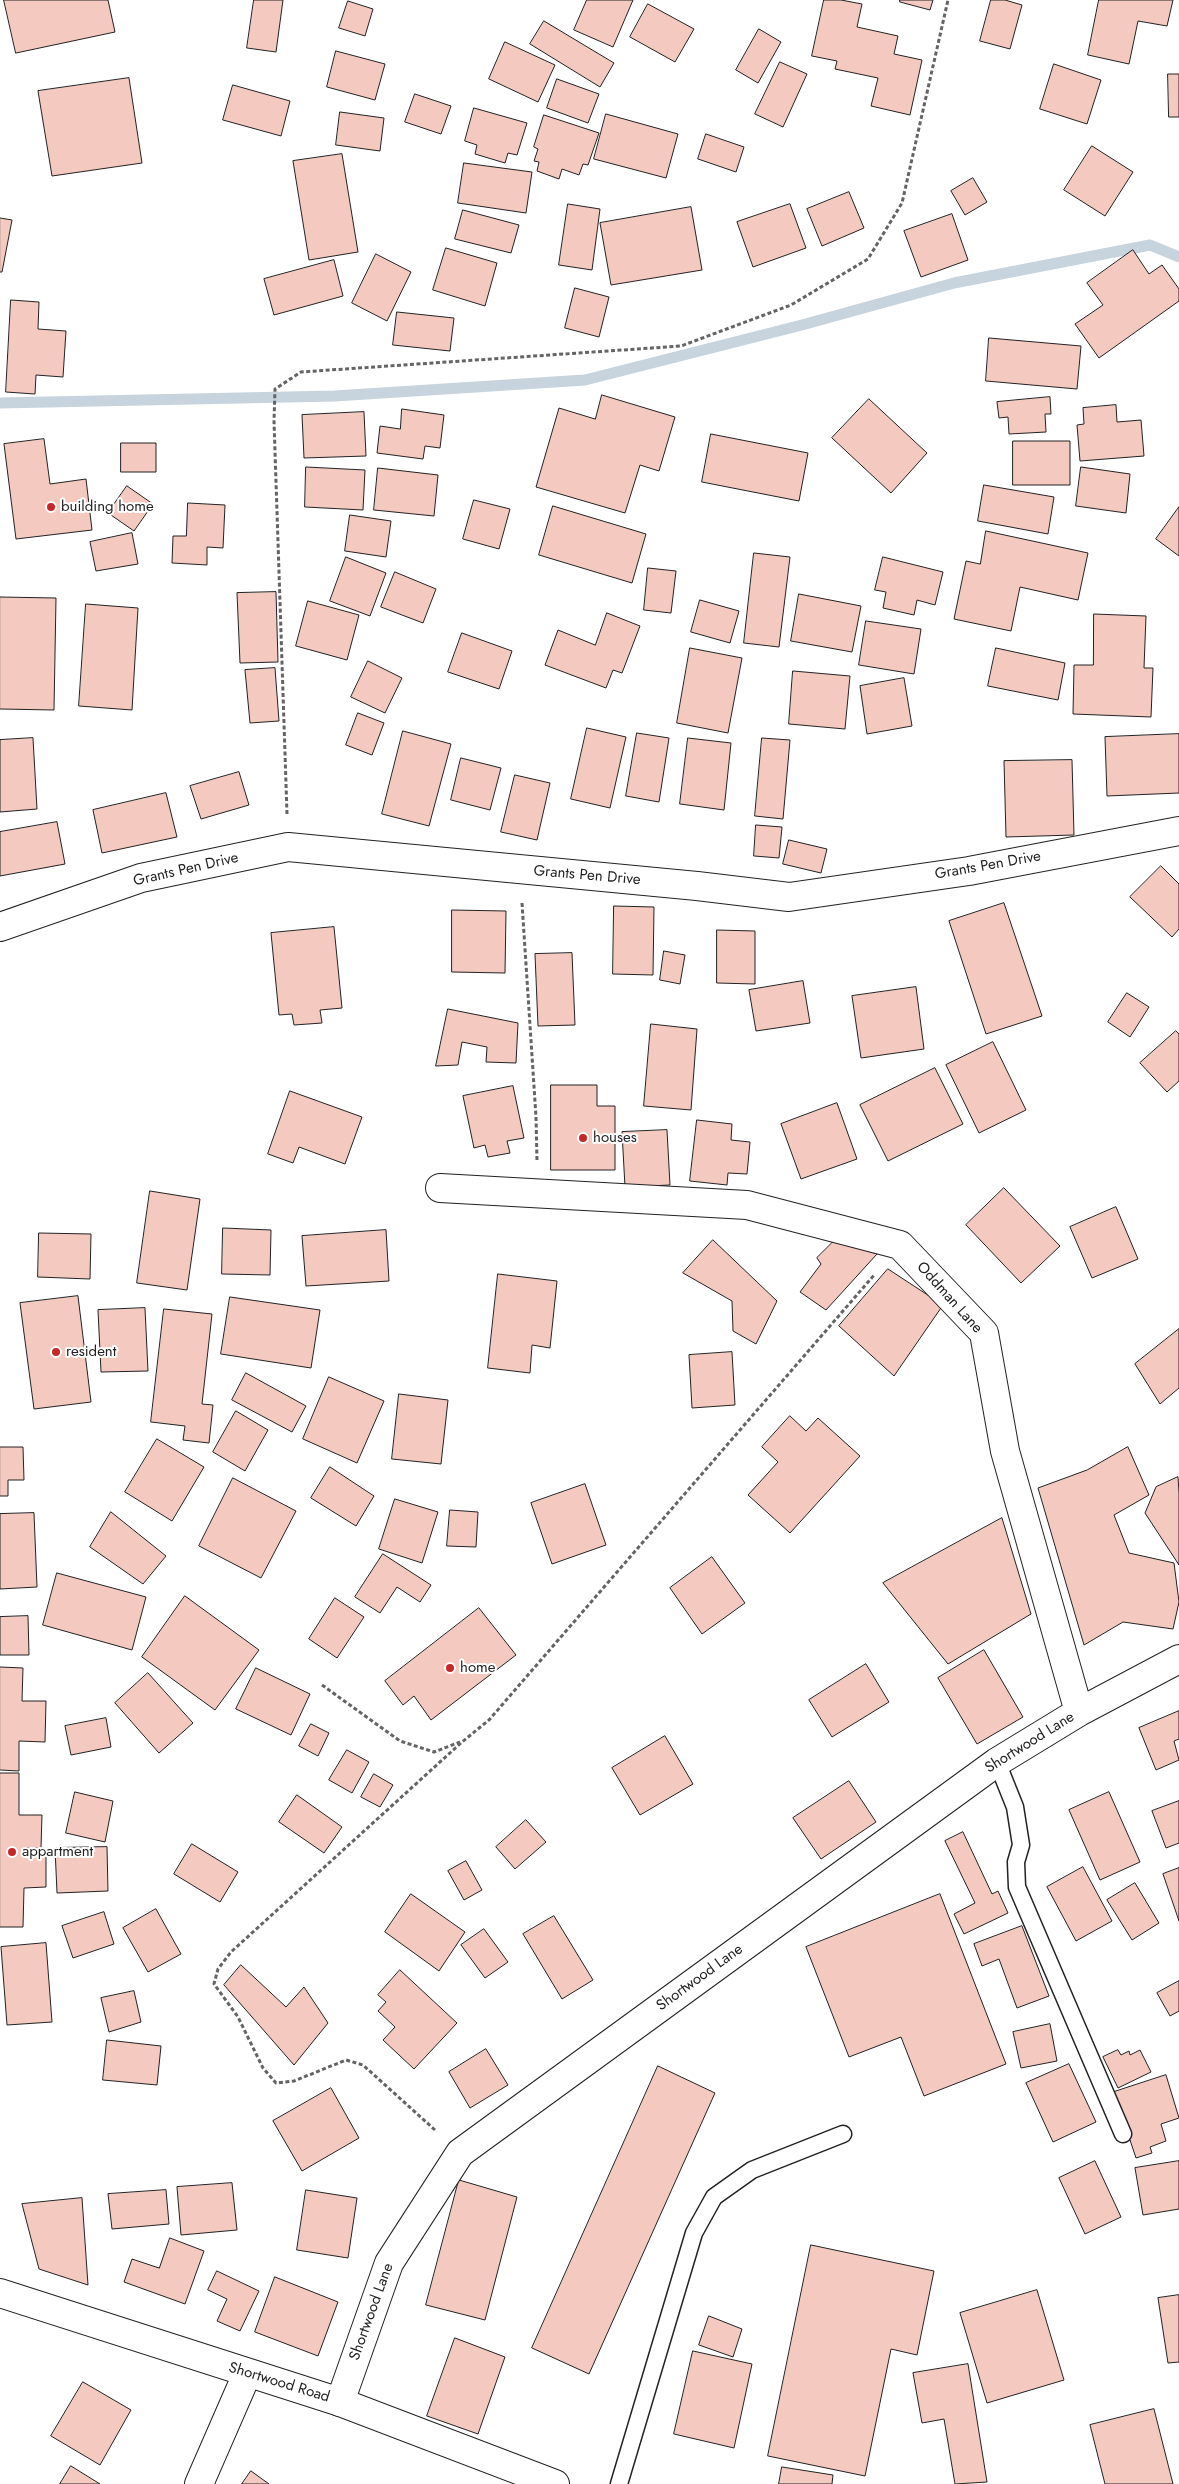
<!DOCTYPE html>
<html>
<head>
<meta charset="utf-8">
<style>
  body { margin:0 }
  canvas { display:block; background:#fff }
</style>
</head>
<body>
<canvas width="1179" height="2484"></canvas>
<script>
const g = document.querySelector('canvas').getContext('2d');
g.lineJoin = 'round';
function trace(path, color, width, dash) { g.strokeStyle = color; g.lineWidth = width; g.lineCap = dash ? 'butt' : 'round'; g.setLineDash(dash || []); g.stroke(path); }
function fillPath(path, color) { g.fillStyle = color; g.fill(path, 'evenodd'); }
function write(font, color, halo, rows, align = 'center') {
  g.font = font + ' Jost,sans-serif'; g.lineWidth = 4; g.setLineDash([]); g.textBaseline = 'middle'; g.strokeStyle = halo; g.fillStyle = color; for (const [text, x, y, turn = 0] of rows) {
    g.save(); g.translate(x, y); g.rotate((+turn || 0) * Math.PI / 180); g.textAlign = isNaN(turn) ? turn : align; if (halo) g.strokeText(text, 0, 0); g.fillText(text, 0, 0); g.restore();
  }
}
trace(new Path2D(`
  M 0,403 L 335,396 L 585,380 L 802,325 L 954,283 L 1150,245 L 1179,257`), '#c7d3dd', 11);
const building = new Path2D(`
  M 4,0 L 108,0 L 115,32 L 16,53 Z
  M 254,0 L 283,0 L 276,52 L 247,48 Z
  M 587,0 L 633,0 L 613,47 L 574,30 Z
  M 824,0 L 841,0 L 862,4 L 857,27 L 898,36 L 894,54 L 922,60 L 910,115 L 871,106 L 878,78 L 835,69 L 837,61 L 812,56 Z
  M 900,0 L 933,0 L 930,10 L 900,2 Z
  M 991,0 L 1005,0 L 1022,5 L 1010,49 L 980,41 Z
  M 1099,0 L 1173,0 L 1167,26 L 1138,21 L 1129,64 L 1088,55 Z
  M 348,1 L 373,9 L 365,36 L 339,28 Z
  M 648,4 L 694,29 L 675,62 L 630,37 Z
  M 544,21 L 614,63 L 600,87 L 530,44 Z
  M 759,29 L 781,42 L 758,83 L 736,70 Z
  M 505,42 L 555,65 L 538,102 L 489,79 Z
  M 336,51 L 385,64 L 375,100 L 327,87 Z
  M 780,62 L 807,74 L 783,127 L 755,114 Z
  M 1054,64 L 1101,80 L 1087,124 L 1040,109 Z
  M 1168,74 L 1179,74 L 1179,117 L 1169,117 Z
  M 129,78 L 142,163 L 52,176 L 38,91 Z
  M 557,79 L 599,94 L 588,123 L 547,108 Z
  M 233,85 L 290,101 L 281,136 L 223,120 Z
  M 415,94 L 451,106 L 441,134 L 405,122 Z
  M 474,108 L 527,123 L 517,155 L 508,153 L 505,163 L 475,154 L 477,145 L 465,141 Z
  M 340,112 L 384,118 L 380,151 L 336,145 Z
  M 606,114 L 678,134 L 666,178 L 594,159 Z
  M 544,115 L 599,133 L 588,165 L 583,164 L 579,175 L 562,169 L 559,179 L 537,171 L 539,162 L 534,161 L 538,149 L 534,147 Z
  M 706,134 L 744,147 L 736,172 L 698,159 Z
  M 1092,146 L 1133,172 L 1105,216 L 1064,190 Z
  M 342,154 L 358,252 L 309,260 L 293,161 Z
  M 464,163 L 532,172 L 526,213 L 458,203 Z
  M 973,178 L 987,202 L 965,215 L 951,191 Z
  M 849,192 L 864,228 L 822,246 L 807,209 Z
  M 568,204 L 600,209 L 592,270 L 559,265 Z
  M 790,204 L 806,248 L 753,267 L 737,222 Z
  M 691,207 L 702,270 L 611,285 L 600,223 Z
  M 463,210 L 519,225 L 511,253 L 455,239 Z
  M 952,214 L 968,260 L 921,277 L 904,231 Z
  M 0,218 L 12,220 L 2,272 L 0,272 Z
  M 446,248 L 497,263 L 485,306 L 433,290 Z
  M 1133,250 L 1149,274 L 1162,265 L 1179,289 L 1179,301 L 1099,358 L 1075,324 L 1103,305 L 1087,283 Z
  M 376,254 L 411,272 L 387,321 L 352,303 Z
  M 334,260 L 343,296 L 274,315 L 264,279 Z
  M 575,288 L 609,297 L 599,337 L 565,328 Z
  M 11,300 L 39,302 L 38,329 L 66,331 L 63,377 L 36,375 L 35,394 L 6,392 Z
  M 397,312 L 454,318 L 450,351 L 393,345 Z
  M 989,338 L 1081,346 L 1077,389 L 986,381 Z
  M 602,395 L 675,417 L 659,471 L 640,465 L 625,513 L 536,487 L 559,408 L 595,419 Z
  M 1050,397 L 1051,414 L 1045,414 L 1046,432 L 1009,434 L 1008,417 L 999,418 L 997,402 Z
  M 869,399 L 927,453 L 891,493 L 832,438 Z
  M 1116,405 L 1117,422 L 1141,420 L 1144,456 L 1080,461 L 1077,425 L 1084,424 L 1083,408 Z
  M 402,409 L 444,415 L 440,448 L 425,446 L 423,459 L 377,453 L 380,426 L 400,429 Z
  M 364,412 L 366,456 L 304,458 L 302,415 Z
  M 711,434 L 808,453 L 799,501 L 702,482 Z
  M 44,439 L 50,484 L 86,479 L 92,530 L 16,539 L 4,444 Z
  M 1013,441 L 1070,441 L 1070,485 L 1013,485 Z
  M 121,443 L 156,443 L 156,472 L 121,472 Z
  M 306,467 L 365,470 L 363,510 L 305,507 Z
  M 1081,467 L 1130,474 L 1126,513 L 1076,506 Z
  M 378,468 L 438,475 L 434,516 L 374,510 Z
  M 984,485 L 1054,497 L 1048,534 L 978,521 Z
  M 127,486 L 153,504 L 134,531 L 108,513 Z
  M 474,500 L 510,509 L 499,549 L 463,539 Z
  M 188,503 L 225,505 L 223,548 L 207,547 L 207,565 L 172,563 L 173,536 L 186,536 Z
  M 553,506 L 646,534 L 632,583 L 539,555 Z
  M 1179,507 L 1179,556 L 1156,539 Z
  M 350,515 L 391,521 L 386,557 L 345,551 Z
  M 986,531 L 1088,553 L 1078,600 L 1020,587 L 1011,631 L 954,619 L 966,561 L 980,564 Z
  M 132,533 L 138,564 L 96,571 L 90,542 Z
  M 754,553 L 790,557 L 779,647 L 744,643 Z
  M 346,557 L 386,573 L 370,616 L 330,601 Z
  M 883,557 L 943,572 L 935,605 L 917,600 L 914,615 L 883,608 L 886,592 L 875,590 Z
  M 648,568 L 676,571 L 671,613 L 644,610 Z
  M 395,572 L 436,589 L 423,623 L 381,607 Z
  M 276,592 L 278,662 L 240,663 L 237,593 Z
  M 799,594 L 861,606 L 852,652 L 791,641 Z
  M 0,597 L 56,598 L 54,710 L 0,709 Z
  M 700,600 L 739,611 L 730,643 L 691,632 Z
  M 308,601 L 359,615 L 347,660 L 296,646 Z
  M 86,604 L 138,608 L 132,710 L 79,706 Z
  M 607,613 L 640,626 L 622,673 L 613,670 L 606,688 L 545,665 L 558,630 L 595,645 Z
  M 1094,614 L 1146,616 L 1144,668 L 1153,668 L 1151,717 L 1073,714 L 1074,665 L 1093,665 Z
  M 866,621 L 921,629 L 914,674 L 859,665 Z
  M 462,633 L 512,651 L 499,689 L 448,672 Z
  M 690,648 L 742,658 L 728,733 L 677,723 Z
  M 996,648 L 1065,663 L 1058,700 L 988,686 Z
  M 368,661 L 402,678 L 385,713 L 351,697 Z
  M 275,668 L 279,721 L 250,723 L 245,670 Z
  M 793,671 L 850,676 L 845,729 L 789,724 Z
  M 904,678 L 912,726 L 867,734 L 860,686 Z
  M 358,713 L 384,723 L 372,755 L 346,745 Z
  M 587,728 L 626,737 L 610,808 L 571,799 Z
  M 403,731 L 451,744 L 429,826 L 382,814 Z
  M 637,733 L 669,738 L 659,802 L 626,796 Z
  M 1179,734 L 1179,793 L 1107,796 L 1105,737 Z
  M 33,738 L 37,809 L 0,812 L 0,740 Z
  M 688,738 L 731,743 L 724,810 L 680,804 Z
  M 762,738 L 790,740 L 783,819 L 755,816 Z
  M 461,758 L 501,768 L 490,810 L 451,800 Z
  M 1072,760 L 1074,835 L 1006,837 L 1004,761 Z
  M 239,772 L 249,805 L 201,819 L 190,786 Z
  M 515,775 L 550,783 L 537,840 L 501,832 Z
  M 166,793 L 177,837 L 102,853 L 93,810 Z
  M 57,822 L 65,864 L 0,876 L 0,832 Z
  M 756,825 L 782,827 L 779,858 L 754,856 Z
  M 789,840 L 827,849 L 821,873 L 783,864 Z
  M 1161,866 L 1179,884 L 1179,929 L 1172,937 L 1130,897 Z
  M 1004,903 L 1042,1016 L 986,1034 L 949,921 Z
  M 614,906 L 654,907 L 653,975 L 613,974 Z
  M 452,910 L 506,911 L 505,973 L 452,972 Z
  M 334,927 L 342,1008 L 320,1010 L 322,1023 L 294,1025 L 292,1014 L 279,1015 L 271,933 Z
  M 717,930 L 755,931 L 755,984 L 717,983 Z
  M 664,951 L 685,955 L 680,984 L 660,980 Z
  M 572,953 L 575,1025 L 538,1026 L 535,954 Z
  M 803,981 L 810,1023 L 756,1031 L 749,990 Z
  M 916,987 L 924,1049 L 861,1058 L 852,996 Z
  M 1127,993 L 1149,1007 L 1130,1037 L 1108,1022 Z
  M 448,1009 L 518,1023 L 516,1063 L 486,1062 L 487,1047 L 462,1042 L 458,1065 L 436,1066 Z
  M 651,1024 L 697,1029 L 691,1110 L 644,1106 Z
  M 1176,1031 L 1179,1034 L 1179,1081 L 1167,1092 L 1140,1063 Z
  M 993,1042 L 1026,1110 L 979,1133 L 946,1065 Z
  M 935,1068 L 963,1124 L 888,1161 L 860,1105 Z
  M 551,1085 L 597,1085 L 597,1106 L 615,1106 L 615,1170 L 551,1170 Z
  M 513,1086 L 524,1138 L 507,1141 L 510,1153 L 488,1157 L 485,1145 L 474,1148 L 463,1096 Z
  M 290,1091 L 362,1117 L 345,1164 L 299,1147 L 293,1163 L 268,1154 Z
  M 837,1103 L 857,1159 L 801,1179 L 781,1124 Z
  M 697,1120 L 732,1124 L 731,1140 L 750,1142 L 747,1174 L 728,1173 L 727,1185 L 690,1181 Z
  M 667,1130 L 670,1185 L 625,1187 L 622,1132 Z
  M 1004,1188 L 1060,1246 L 1021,1283 L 966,1225 Z
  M 150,1191 L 200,1199 L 187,1290 L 137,1283 Z
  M 1116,1207 L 1138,1259 L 1092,1278 L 1070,1227 Z
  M 223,1228 L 271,1230 L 270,1275 L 222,1274 Z
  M 386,1230 L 389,1281 L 306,1286 L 302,1236 Z
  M 39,1233 L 91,1234 L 90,1279 L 38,1277 Z
  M 836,1239 L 877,1254 L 826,1310 L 800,1292 L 821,1264 L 817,1258 Z
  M 713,1240 L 777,1301 L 756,1344 L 733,1331 L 732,1301 L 683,1273 Z
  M 888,1269 L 943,1305 L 894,1376 L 839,1326 Z
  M 498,1274 L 557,1281 L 550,1348 L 532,1345 L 530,1373 L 488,1368 Z
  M 78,1296 L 91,1402 L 34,1409 L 20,1303 Z
  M 230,1297 L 320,1310 L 311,1368 L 221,1354 Z
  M 145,1308 L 148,1371 L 101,1372 L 98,1310 Z
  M 164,1309 L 212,1314 L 202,1404 L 213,1405 L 209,1443 L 183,1440 L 185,1426 L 151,1422 Z
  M 1179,1329 L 1179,1388 L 1160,1404 L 1135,1364 Z
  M 732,1352 L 735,1405 L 692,1408 L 689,1355 Z
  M 246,1373 L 306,1406 L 292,1432 L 232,1400 Z
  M 329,1377 L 384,1401 L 357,1463 L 303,1439 Z
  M 399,1394 L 448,1400 L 441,1464 L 392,1459 Z
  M 236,1411 L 268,1430 L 245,1471 L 213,1452 Z
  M 790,1416 L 806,1431 L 818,1418 L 860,1456 L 790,1533 L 748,1495 L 778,1462 L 762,1447 Z
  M 157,1439 L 204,1467 L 172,1521 L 125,1492 Z
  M 0,1447 L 23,1447 L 24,1480 L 8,1480 L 8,1496 L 0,1496 Z
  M 1128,1447 L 1149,1495 L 1114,1515 L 1129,1553 L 1174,1563 L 1179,1602 L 1173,1629 L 1123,1622 L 1084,1645 L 1038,1488 L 1087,1470 Z
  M 330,1467 L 374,1496 L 356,1526 L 311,1498 Z
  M 1178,1477 L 1179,1493 L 1179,1565 L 1145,1513 L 1156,1487 Z
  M 233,1478 L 296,1511 L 261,1578 L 199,1546 Z
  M 585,1484 L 606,1545 L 552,1564 L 531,1503 Z
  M 395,1499 L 438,1512 L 422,1563 L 379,1549 Z
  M 450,1510 L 478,1512 L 476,1547 L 447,1546 Z
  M 111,1512 L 166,1556 L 143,1584 L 90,1547 Z
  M 34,1513 L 37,1587 L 0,1589 L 0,1514 Z
  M 1002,1518 L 1031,1614 L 948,1664 L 883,1583 Z
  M 383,1554 L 431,1585 L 420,1602 L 397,1587 L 380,1613 L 355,1597 Z
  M 712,1557 L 745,1603 L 702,1634 L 670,1588 Z
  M 57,1573 L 146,1597 L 132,1650 L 43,1625 Z
  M 185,1596 L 259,1650 L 215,1710 L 142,1657 Z
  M 335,1598 L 364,1617 L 337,1658 L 309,1639 Z
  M 479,1608 L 516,1655 L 431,1720 L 414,1696 L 403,1705 L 385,1681 Z
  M 28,1616 L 29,1655 L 0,1655 L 0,1617 Z
  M 984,1650 L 1023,1717 L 977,1744 L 938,1678 Z
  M 866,1664 L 889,1702 L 832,1737 L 809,1700 Z
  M 0,1667 L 23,1668 L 22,1701 L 46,1701 L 45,1742 L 19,1741 L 19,1771 L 0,1770 Z
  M 256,1668 L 310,1694 L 291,1735 L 236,1709 Z
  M 148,1673 L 193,1723 L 159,1753 L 115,1703 Z
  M 1179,1711 L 1179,1739 L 1174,1741 L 1179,1760 L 1156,1770 L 1139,1728 Z
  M 106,1718 L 111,1747 L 71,1755 L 65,1726 Z
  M 311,1724 L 329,1733 L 318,1756 L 299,1746 Z
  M 665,1736 L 693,1784 L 640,1815 L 612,1768 Z
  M 347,1750 L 369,1762 L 352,1793 L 329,1780 Z
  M 0,1773 L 19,1773 L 19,1815 L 42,1815 L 41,1848 L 25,1848 L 24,1856 L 46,1856 L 46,1887 L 24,1888 L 23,1927 L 0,1927 Z
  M 374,1774 L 393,1785 L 380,1807 L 361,1797 Z
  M 849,1781 L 876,1822 L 821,1859 L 793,1818 Z
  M 75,1792 L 113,1801 L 105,1842 L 66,1833 Z
  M 1109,1792 L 1140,1862 L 1100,1880 L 1069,1810 Z
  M 297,1795 L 342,1827 L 324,1853 L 279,1822 Z
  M 1179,1801 L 1179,1843 L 1166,1848 L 1152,1811 Z
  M 526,1820 L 546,1842 L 515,1869 L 496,1847 Z
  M 963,1832 L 992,1894 L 998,1891 L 1008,1913 L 964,1934 L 954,1914 L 975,1903 L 945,1841 Z
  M 192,1844 L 238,1872 L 220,1902 L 174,1874 Z
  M 107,1847 L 108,1891 L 57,1893 L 55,1848 Z
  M 466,1861 L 482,1890 L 464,1900 L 448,1871 Z
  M 1083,1867 L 1112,1921 L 1076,1941 L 1047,1887 Z
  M 1179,1868 L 1179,1921 L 1163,1874 Z
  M 1135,1883 L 1159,1923 L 1132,1940 L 1107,1900 Z
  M 411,1894 L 465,1932 L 439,1971 L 385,1932 Z
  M 940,1894 L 1006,2064 L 924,2096 L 901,2037 L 849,2057 L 806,1947 Z
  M 156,1909 L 181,1954 L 148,1972 L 123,1928 Z
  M 104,1912 L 114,1944 L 73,1958 L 62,1926 Z
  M 554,1916 L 593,1980 L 562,1999 L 523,1934 Z
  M 1022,1926 L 1049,1996 L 1017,2008 L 999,1959 L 982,1966 L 974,1944 Z
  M 484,1929 L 508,1962 L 485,1978 L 461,1945 Z
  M 46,1943 L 52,2022 L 7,2025 L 1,1947 Z
  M 241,1965 L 286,2007 L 304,1987 L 328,2023 L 294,2065 L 224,1985 Z
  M 400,1970 L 457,2023 L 414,2069 L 383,2040 L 395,2027 L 378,2011 L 386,2002 L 378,1995 Z
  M 1179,1981 L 1179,2011 L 1170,2016 L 1157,1993 Z
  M 134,1991 L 141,2022 L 109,2032 L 101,1998 Z
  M 1050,2024 L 1057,2061 L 1021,2068 L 1013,2032 Z
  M 107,2040 L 161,2046 L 157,2085 L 103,2080 Z
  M 486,2049 L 508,2085 L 470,2108 L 449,2072 Z
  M 1118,2050 L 1121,2055 L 1129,2051 L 1130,2055 L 1140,2050 L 1151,2072 L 1118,2088 L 1103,2057 Z
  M 1069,2064 L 1096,2122 L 1053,2142 L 1026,2083 Z
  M 658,2066 L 715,2093 L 589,2374 L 532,2348 Z
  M 1166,2075 L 1179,2118 L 1161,2124 L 1166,2141 L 1150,2147 L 1152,2153 L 1136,2158 L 1114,2092 Z
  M 331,2088 L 359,2138 L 302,2171 L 273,2121 Z
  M 1095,2161 L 1121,2217 L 1085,2234 L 1059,2178 Z
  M 1179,2161 L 1179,2209 L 1143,2215 L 1135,2168 Z
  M 459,2180 L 517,2197 L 485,2320 L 426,2305 Z
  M 232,2183 L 237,2230 L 181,2235 L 177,2187 Z
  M 166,2190 L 169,2224 L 112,2229 L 108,2194 Z
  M 306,2190 L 357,2198 L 348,2258 L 297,2250 Z
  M 82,2198 L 88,2285 L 39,2269 L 22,2204 Z
  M 170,2238 L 204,2251 L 185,2304 L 124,2282 L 132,2259 L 159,2268 Z
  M 811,2245 L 934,2271 L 917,2355 L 891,2349 L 865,2476 L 768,2456 Z
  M 217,2271 L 259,2291 L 240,2331 L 217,2321 L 227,2299 L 208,2290 Z
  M 275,2277 L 338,2302 L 318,2356 L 255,2332 Z
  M 1037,2290 L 1064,2380 L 987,2403 L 960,2313 Z
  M 1179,2295 L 1179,2362 L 1168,2363 L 1158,2298 Z
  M 709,2316 L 742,2329 L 733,2357 L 699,2345 Z
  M 455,2338 L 505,2357 L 478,2434 L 427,2416 Z
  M 693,2351 L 752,2364 L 734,2448 L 674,2434 Z
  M 968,2364 L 987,2482 L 955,2484 L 944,2419 L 922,2423 L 913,2373 Z
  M 83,2382 L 131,2410 L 100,2465 L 51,2436 Z
  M 1154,2409 L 1173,2484 L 1105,2484 L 1090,2425 Z
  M 71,2466 L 100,2484 L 60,2484 Z
  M 782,2467 L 833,2475 L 832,2484 L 779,2484 Z
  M 251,2471 L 269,2484 L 242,2484 Z`);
fillPath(building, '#f3c9c0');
trace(building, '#222', 1);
const lane = new Path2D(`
  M 997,1762 L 1015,1807 L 1021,1845 L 1016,1862 L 1017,1887 L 1123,2134
  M 619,2484 L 694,2233 L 714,2197 L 752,2170 L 843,2134`);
const street = new Path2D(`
  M 0,927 L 141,878 L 288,847 L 697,886 L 789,897 L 969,871 L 1179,831
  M 440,1188 L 747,1205 L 900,1245 L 984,1333 L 1005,1451 L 1079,1712
  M 340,2402 L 389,2263 L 460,2153 L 997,1762 L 1079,1712 L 1179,1659
  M 199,2484 L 247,2374`);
const secondary = new Path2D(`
  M 0,2293 L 340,2402 L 555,2484`);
trace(lane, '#222', 19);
trace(street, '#222', 30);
trace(secondary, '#222', 30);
trace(new Path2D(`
  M 287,814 L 274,421 L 275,389 L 301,372 L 681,346 L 791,305 L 868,259 L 902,203 L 948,0
  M 522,903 L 536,1117 L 537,1161
  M 322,1685 L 400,1741 L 434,1752 L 460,1742
  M 435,2130 L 363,2065 L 346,2060 L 294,2081 L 276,2083 L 263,2068 L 238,2017 L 214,1984 L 218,1969 L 231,1952 L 462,1742 L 489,1720 L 875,1274`), '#646464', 3, [4, 2.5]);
trace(lane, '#fff', 16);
trace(street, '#fff', 28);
trace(secondary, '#fff', 28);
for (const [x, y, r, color] of [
  [51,507,5,"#c62828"],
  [583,1138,5,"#c62828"],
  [56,1352,5,"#c62828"],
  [450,1668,5,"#c62828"],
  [12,1852,5,"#c62828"]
]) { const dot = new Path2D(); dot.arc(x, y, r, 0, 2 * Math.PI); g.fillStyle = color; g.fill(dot); trace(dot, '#fff', 2); }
write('15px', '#222', '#fff', [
  ["building home",61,507],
  ["houses",593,1138],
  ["resident",66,1352],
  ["home",460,1668],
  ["appartment",22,1852]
], 'left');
write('15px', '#222', '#fff', [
  ["Grants Pen Drive",988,866,-10],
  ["Grants Pen Drive",186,870,-13],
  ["Grants Pen Drive",587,876,5],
  ["Oddman Lane",949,1298,48],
  ["Shortwood Lane",1030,1743,-32],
  ["Shortwood Lane",700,1978,-36],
  ["Shortwood Lane",372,2312,-70],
  ["Shortwood Road",279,2383,17]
]);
</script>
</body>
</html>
